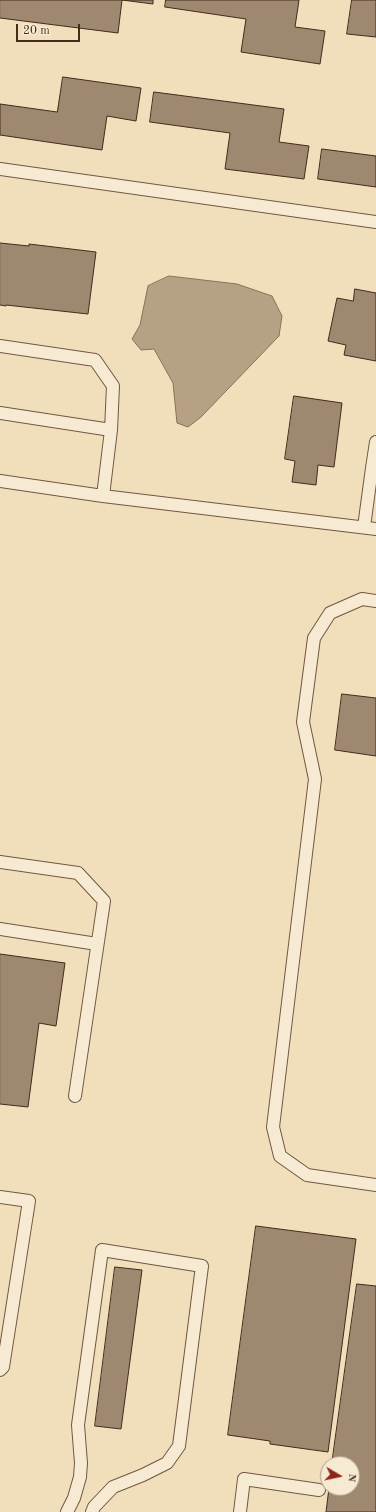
<!DOCTYPE html>
<html>
<head>
<meta charset="utf-8">
<style>
  body { margin:0 }
  #map { position:relative; width:376px; height:1512px; overflow:hidden; background:#f1dfbb; font-family:"Old Standard TT",serif }
  canvas { display:block }
  .north { position:absolute; left:320px; top:1456px; width:40px; height:40px; box-sizing:border-box; background:#f6ead3; border:1px solid #af9d8a; border-radius:50%; rotate:99deg; font-size:11px; font-weight:700; line-height:16px; text-align:center; color:#452a1d }
  .north::after { content:''; display:block; margin:auto; width:14px; height:18px; background:#8f2418; clip-path:polygon(50% 0,100% 100%,50% 72%,0 100%) }
  .scale { position:absolute; left:16px; top:24px; width:64px; height:18px; box-sizing:border-box; border:2px solid #452a1d; border-top:0; padding-left:5px; font-size:12px; line-height:14px; white-space:nowrap; color:#452a1d; -webkit-text-stroke:3px #f6ead3; paint-order:stroke }
</style>
</head>
<body>
<div id="map">
<canvas width="376" height="1512"></canvas>
<div class="north">N</div>
<div class="scale">20 m</div>
</div>
<script>
const g = document.querySelector('canvas').getContext('2d');
g.lineJoin = 'round';
function fillPath(path, color) { g.fillStyle = color; g.fill(path, 'evenodd'); }
function trace(path, color, width, dash) { g.strokeStyle = color; g.lineWidth = width; g.lineCap = dash ? 'butt' : 'round'; g.setLineDash(dash || []); g.stroke(path); }
const water = new Path2D(`
  M 169,276 L 237,284 L 272,296 L 282,316 L 279,336 L 201,417 L 188,427 L 177,423 L 173,383 L 154,349 L 141,350 L 132,339 L 140,325 L 148,286 Z`);
fillPath(water, '#b7a185');
trace(water, '#89715b', 1);
const building = new Path2D(`
  M 0,0 L 153,0 L 153,4 L 122,0 L 118,33 L 0,18 Z
  M 166,0 L 299,0 L 295,27 L 325,31 L 320,64 L 241,52 L 246,19 L 165,7 Z
  M 352,0 L 376,0 L 376,37 L 347,34 Z
  M 63,77 L 141,88 L 136,121 L 107,116 L 102,150 L 0,135 L 0,104 L 57,112 Z
  M 154,92 L 284,109 L 279,142 L 309,146 L 304,179 L 225,169 L 230,133 L 150,122 Z
  M 322,149 L 376,156 L 376,187 L 318,179 Z
  M 0,243 L 29,246 L 29,244 L 96,252 L 88,314 L 6,305 L 6,306 L 0,305 Z
  M 355,289 L 376,293 L 376,361 L 344,355 L 346,345 L 328,341 L 337,298 L 353,301 Z
  M 294,396 L 342,403 L 334,467 L 318,465 L 316,485 L 292,482 L 295,461 L 285,459 Z
  M 342,694 L 376,698 L 376,756 L 335,750 Z
  M 0,954 L 65,963 L 56,1026 L 39,1023 L 28,1107 L 0,1104 Z
  M 256,1226 L 356,1239 L 328,1452 L 270,1444 L 270,1441 L 228,1435 Z
  M 115,1267 L 142,1270 L 121,1429 L 95,1426 Z
  M 357,1284 L 376,1286 L 376,1512 L 326,1512 L 329,1488 L 352,1488 L 352,1464 L 332,1464 Z`);
fillPath(building, '#9e886f');
trace(building, '#452a1d', 1);
const service = new Path2D(`
  M 0,169 L 376,222
  M 0,346 L 95,360 L 113,386 L 111,430 L 103,496
  M 0,413 L 111,430
  M 376,442 L 372,468 L 376,468
  M 0,481 L 103,496 L 376,529
  M 364,527 L 372,468
  M 376,601 L 362,599 L 330,613 L 314,638 L 303,722 L 315,779 L 273,1127 L 280,1156 L 307,1175 L 376,1185
  M 0,862 L 78,873 L 104,901 L 75,1096
  M 0,929 L 97,944
  M 0,1197 L 29,1201 L 3,1367 L 0,1370
  M 67,1512 L 74,1498 L 80,1477 L 81,1463 L 78,1425 L 102,1250 L 202,1266 L 179,1446 L 167,1463 L 143,1475 L 113,1487 L 94,1507 L 92,1512
  M 240,1512 L 244,1479 L 319,1490`);
trace(service, '#705744', 14);
trace(service, '#f6ead3', 12);
</script>
</body>
</html>
